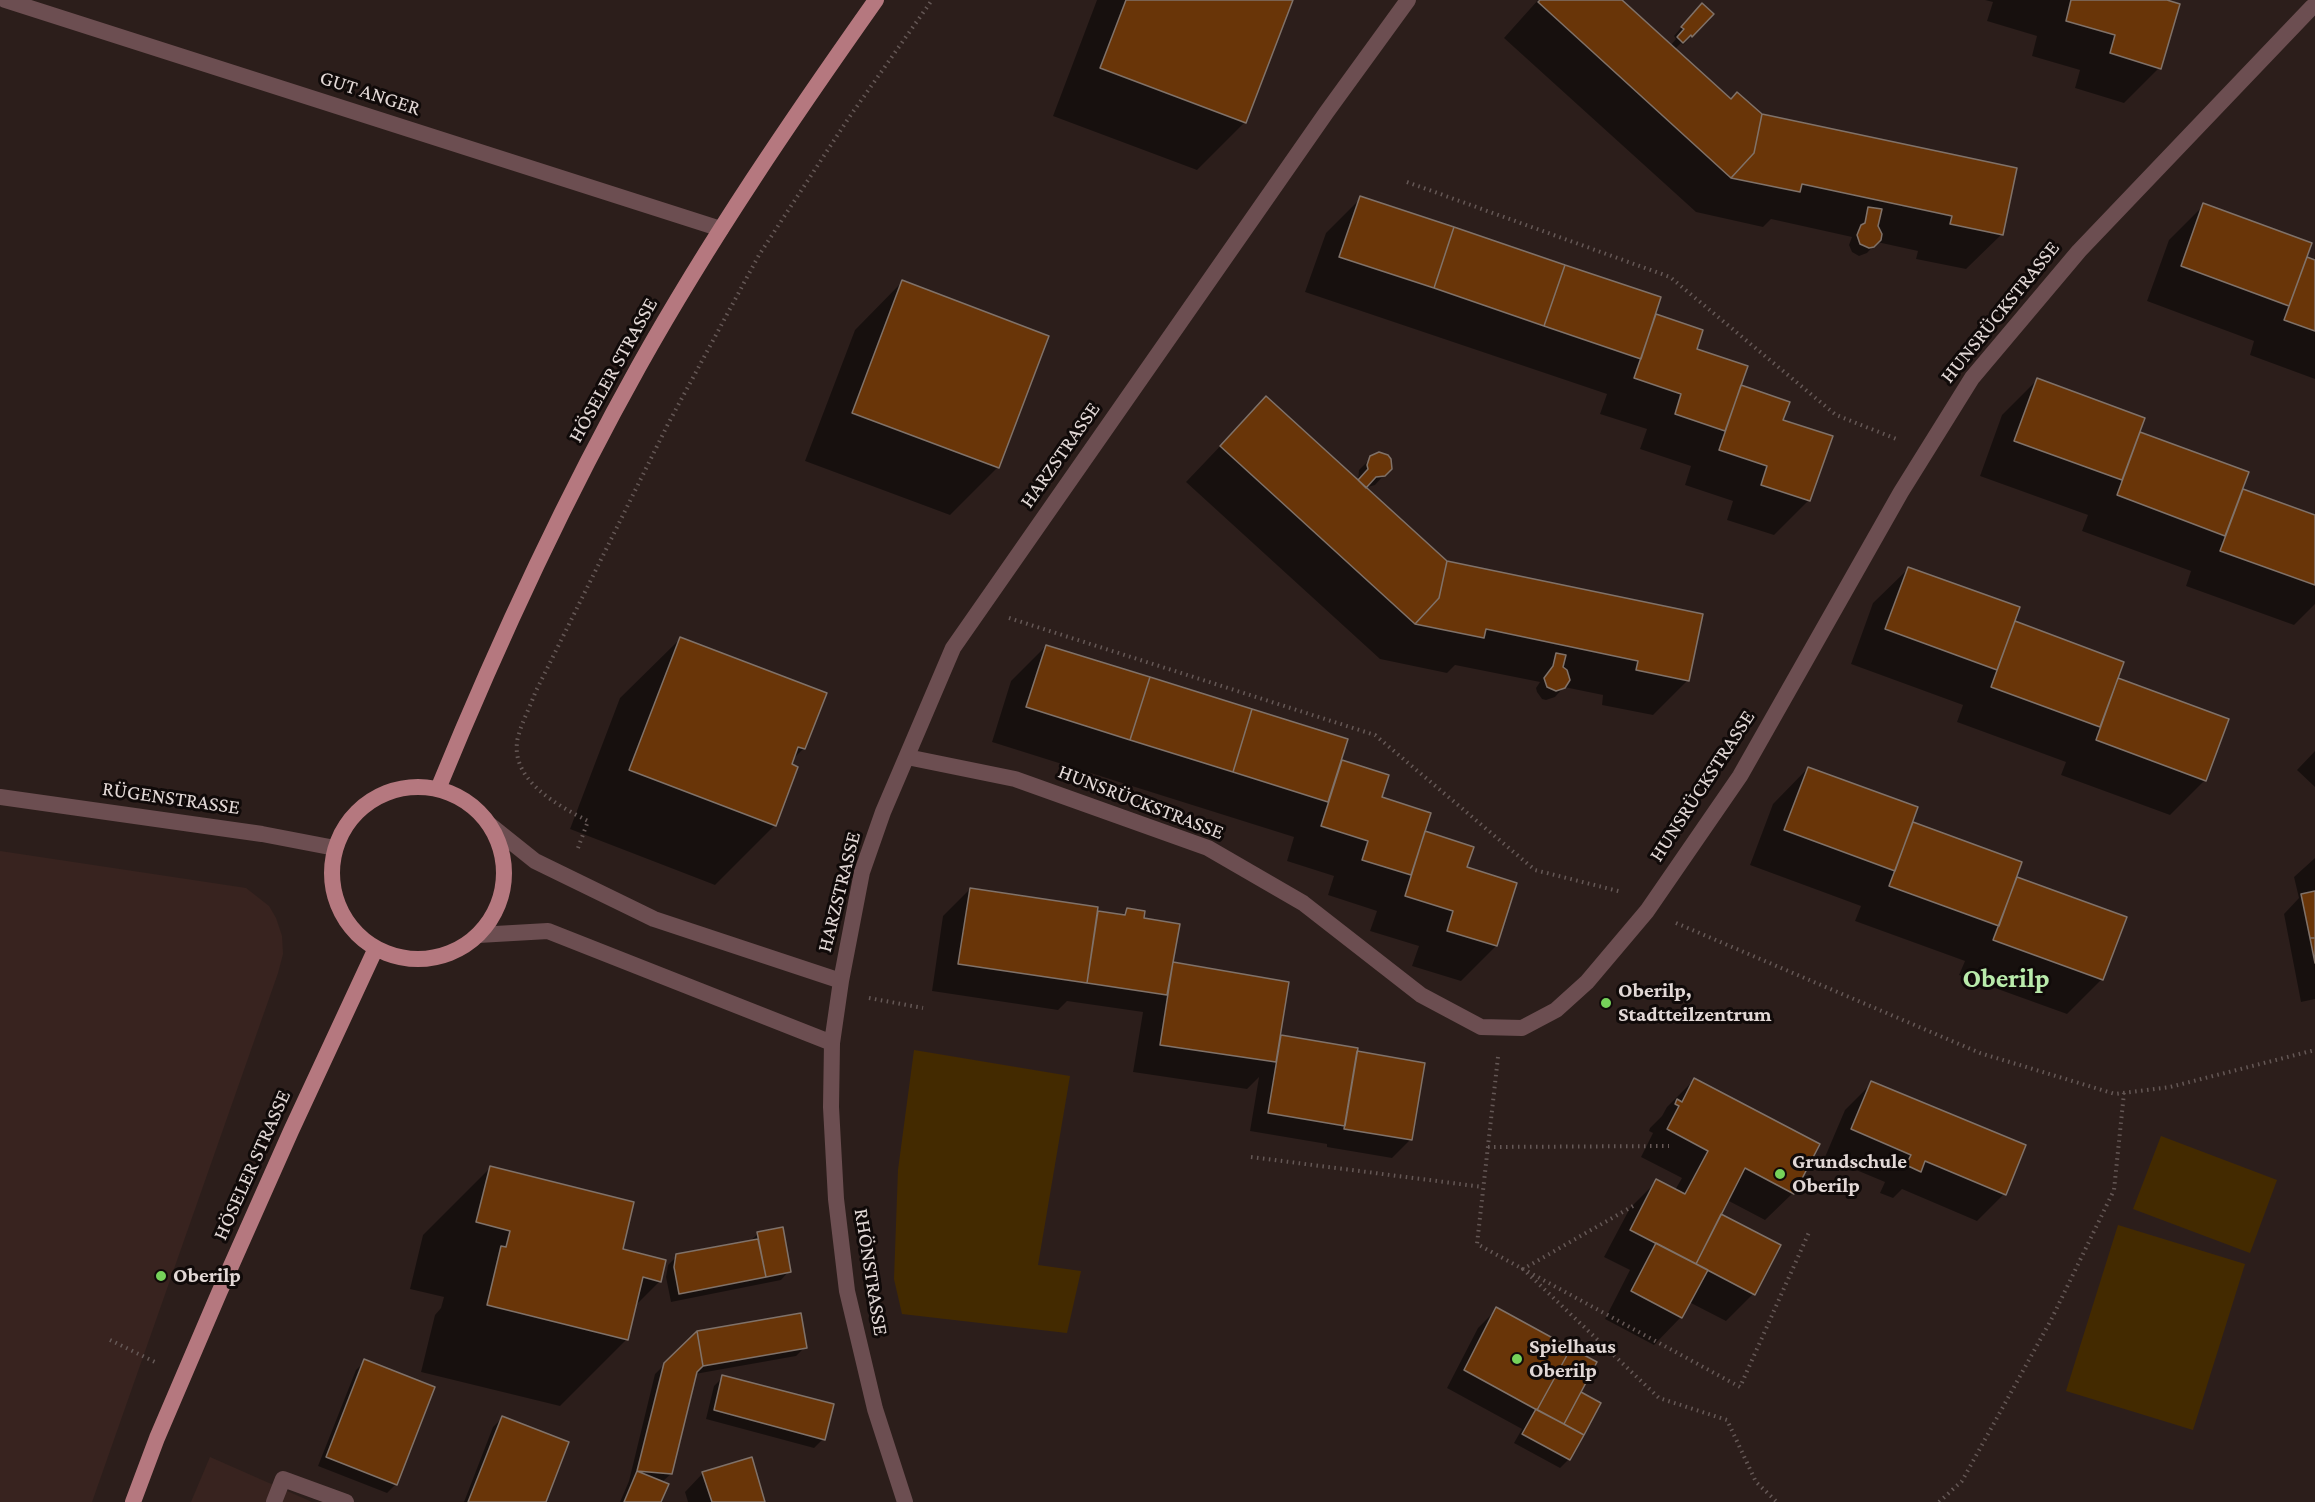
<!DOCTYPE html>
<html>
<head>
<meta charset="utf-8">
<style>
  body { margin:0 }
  canvas { display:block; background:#2c1e1b }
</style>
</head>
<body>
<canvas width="2315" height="1502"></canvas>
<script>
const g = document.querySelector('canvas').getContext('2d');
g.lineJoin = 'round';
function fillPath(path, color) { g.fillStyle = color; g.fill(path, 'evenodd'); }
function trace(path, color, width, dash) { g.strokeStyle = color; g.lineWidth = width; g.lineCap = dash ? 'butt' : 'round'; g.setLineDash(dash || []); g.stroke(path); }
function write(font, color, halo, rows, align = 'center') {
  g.font = font + ' "Crimson Pro",serif'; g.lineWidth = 6; g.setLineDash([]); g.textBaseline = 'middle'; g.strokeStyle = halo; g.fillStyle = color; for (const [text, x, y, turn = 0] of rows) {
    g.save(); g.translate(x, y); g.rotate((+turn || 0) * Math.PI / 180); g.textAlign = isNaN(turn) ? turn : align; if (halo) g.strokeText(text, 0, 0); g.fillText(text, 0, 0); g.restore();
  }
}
fillPath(new Path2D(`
  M 0,851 L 246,888 L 269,906 L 276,918 L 282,936 L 283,954 L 278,973 L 92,1502 L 0,1502 Z
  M 210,1457 L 312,1502 L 191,1502 Z`), '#38231f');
fillPath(new Path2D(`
  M 914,1050 L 1070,1076 L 1038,1265 L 1081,1271 L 1067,1333 L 902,1314 L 894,1279 L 898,1170 Z
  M 2161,1136 L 2277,1180 L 2250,1253 L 2133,1209 Z
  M 2118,1225 L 2245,1264 L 2193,1430 L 2066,1391 Z`), '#432a00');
fillPath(new Path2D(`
  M 1097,0 L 1292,0 L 1245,122 L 1197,170 L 1053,116 Z
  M 1538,0 L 1620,0 L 1670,46 L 1676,39 L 1674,36 L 1693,14 L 1712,14 L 1683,45 L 1681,43 L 1674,50 L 1730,101 L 2002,234 L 1966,269 L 1916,259 L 1918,251 L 1877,242 L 1867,253 L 1859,256 L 1852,252 L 1849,245 L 1852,237 L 1771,219 L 1763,227 L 1696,212 L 1504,38 Z
  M 1985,0 L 2162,0 L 2159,68 L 2124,103 L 2075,88 L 2080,70 L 2032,56 L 2037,36 L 1987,21 L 1993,2 Z
  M 1361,198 L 1654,315 L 1701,331 L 1695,350 L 1739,386 L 1809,500 L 1774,535 L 1727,520 L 1733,501 L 1685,485 L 1691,466 L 1640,449 L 1647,429 L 1600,414 L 1607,394 L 1305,292 L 1326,233 Z
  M 2204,205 L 2315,262 L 2315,379 L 2250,355 L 2254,341 L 2147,301 L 2169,240 Z
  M 902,282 L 998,467 L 950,515 L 805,461 L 855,330 Z
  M 2037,380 L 2138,433 L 2247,473 L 2241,490 L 2315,517 L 2315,604 L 2294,625 L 2186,586 L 2191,571 L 2082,531 L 2088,515 L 1980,476 L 2002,415 Z
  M 1266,398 L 1358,482 L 1359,470 L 1375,454 L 1384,475 L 1375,485 L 1364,488 L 1446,562 L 1688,680 L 1653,715 L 1602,705 L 1603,695 L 1564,687 L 1555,697 L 1546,700 L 1542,699 L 1537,692 L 1536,688 L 1540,682 L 1455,665 L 1447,673 L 1380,659 L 1186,482 Z
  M 1909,568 L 2013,622 L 2122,663 L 2116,679 L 2205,780 L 2170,815 L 2061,775 L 2066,762 L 1957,722 L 1963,705 L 1851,664 L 1873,603 Z
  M 680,639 L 804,748 L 791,761 L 775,825 L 715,885 L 570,829 L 620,698 Z
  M 1046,646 L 1340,761 L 1387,776 L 1380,798 L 1465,868 L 1496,946 L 1461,981 L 1412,966 L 1419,946 L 1370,931 L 1377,911 L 1328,895 L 1334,876 L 1287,861 L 1294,837 L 992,742 L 1011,681 Z
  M 2315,751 L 2315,787 L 2297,770 Z
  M 1808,768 L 1911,823 L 2020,863 L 2015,877 L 2125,918 L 2102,979 L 2067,1014 L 1959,975 L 1965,961 L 1855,921 L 1861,906 L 1750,865 L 1773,804 Z
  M 2315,858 L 2315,999 L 2301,1002 L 2284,914 L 2299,898 L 2294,877 Z
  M 970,889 L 1095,916 L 1098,912 L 1121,916 L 1127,910 L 1142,920 L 1170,967 L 1173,964 L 1278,1040 L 1281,1037 L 1411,1139 L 1392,1158 L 1327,1147 L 1327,1144 L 1250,1131 L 1259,1077 L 1247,1089 L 1133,1072 L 1143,1012 L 1067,1001 L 1058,1010 L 932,991 L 943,916 Z
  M 1694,1080 L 1793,1193 L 1765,1220 L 1727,1200 L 1719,1214 L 1753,1294 L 1726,1321 L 1689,1302 L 1681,1317 L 1654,1345 L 1605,1319 L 1630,1270 L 1604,1257 L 1630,1208 L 1657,1181 L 1675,1190 L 1682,1178 L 1641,1157 L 1653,1133 L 1649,1131 L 1650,1128 L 1662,1116 L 1667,1107 Z
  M 1872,1083 L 2004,1194 L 1977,1221 L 1902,1189 L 1893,1198 L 1880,1193 L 1885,1182 L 1825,1157 L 1845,1110 Z
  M 490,1168 L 621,1250 L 660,1281 L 635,1306 L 627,1339 L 560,1406 L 421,1372 L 435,1315 L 441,1308 L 444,1297 L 410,1289 L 423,1235 Z
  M 758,1234 L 789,1271 L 781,1280 L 671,1302 L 666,1277 L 668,1265 L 677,1256 L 749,1242 Z
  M 1497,1309 L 1579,1393 L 1599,1404 L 1569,1459 L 1560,1468 L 1514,1443 L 1522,1429 L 1447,1388 L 1478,1328 Z
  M 698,1332 L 805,1347 L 796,1356 L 695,1374 L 671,1474 L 662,1482 L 660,1502 L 620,1502 L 629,1481 L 655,1374 Z
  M 365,1361 L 396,1484 L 387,1493 L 318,1466 L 356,1370 Z
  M 723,1377 L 823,1439 L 814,1448 L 706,1419 L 714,1386 Z
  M 502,1418 L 544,1502 L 464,1502 L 493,1427 Z
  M 703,1473 L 764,1502 L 688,1502 L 685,1492 Z`), '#0007');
const building = new Path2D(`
  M 1126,0 L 1293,0 L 1246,123 L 1100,68 Z
  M 1540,0 L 1622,0 L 1731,99 L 1737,92 L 1762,114 L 1754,153 L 1731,178 L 1538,2 Z
  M 2071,0 L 2167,0 L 2180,4 L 2161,69 L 2110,53 L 2115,35 L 2066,21 Z
  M 1702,3 L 1714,14 L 1692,37 L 1691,35 L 1683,43 L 1677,37 L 1684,29 L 1681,27 Z
  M 1762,114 L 2017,168 L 2003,235 L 1950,224 L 1952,216 L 1802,184 L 1800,192 L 1731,178 L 1754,153 Z
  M 1360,196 L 1454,227 L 1434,288 L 1339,257 Z
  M 2203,203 L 2312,243 L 2289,306 L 2181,266 Z
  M 1868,207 L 1882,209 L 1878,226 L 1882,234 L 1881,240 L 1874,247 L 1869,248 L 1860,244 L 1857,235 L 1861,225 L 1865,223 Z
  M 1454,227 L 1565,265 L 1544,326 L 1434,288 Z
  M 2307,257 L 2315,260 L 2315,331 L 2284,320 Z
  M 1565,265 L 1661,297 L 1641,359 L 1544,326 Z
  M 902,280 L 1049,336 L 999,468 L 852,413 Z
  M 1656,314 L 1703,330 L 1697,349 L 1748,366 L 1725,431 L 1675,414 L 1681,394 L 1634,378 Z
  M 2037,378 L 2145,418 L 2122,480 L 2014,441 Z
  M 1741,385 L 1790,402 L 1783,420 L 1833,436 L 1810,501 L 1761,485 L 1767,466 L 1719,450 Z
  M 1266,396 L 1447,561 L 1439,598 L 1415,624 L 1220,446 Z
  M 2140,432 L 2249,472 L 2225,536 L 2117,495 Z
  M 1379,452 L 1388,455 L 1391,459 L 1392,469 L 1385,476 L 1376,477 L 1366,488 L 1358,480 L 1368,469 L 1367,465 L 1370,456 Z
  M 2243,489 L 2315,515 L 2315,585 L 2220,551 Z
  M 1447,561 L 1703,614 L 1689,681 L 1636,670 L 1638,661 L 1486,629 L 1484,638 L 1415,624 L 1439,598 Z
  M 1908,567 L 2020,607 L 1997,670 L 1885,629 Z
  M 2015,621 L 2124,662 L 2100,727 L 1991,687 Z
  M 680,637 L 827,693 L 805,749 L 798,747 L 792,764 L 798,767 L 776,826 L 629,770 Z
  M 1046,645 L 1150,677 L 1130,740 L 1026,707 Z
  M 1556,653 L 1566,655 L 1563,667 L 1567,670 L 1570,680 L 1565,688 L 1556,691 L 1547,687 L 1544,678 L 1553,666 Z
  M 1150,677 L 1252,709 L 1233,772 L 1130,740 Z
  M 2118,678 L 2229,719 L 2206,781 L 2096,740 Z
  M 1252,709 L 1348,739 L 1328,802 L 1233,772 Z
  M 1342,760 L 1389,775 L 1382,797 L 1431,813 L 1411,875 L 1362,860 L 1368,841 L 1321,826 Z
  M 1808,767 L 1918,807 L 1895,871 L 1784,830 Z
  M 1913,822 L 2022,862 L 1999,926 L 1889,886 Z
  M 1425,831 L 1474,847 L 1467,867 L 1517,883 L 1497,946 L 1447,931 L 1453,911 L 1405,896 Z
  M 2017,877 L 2127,917 L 2103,980 L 1993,940 Z
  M 970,888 L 1098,907 L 1087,983 L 958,964 Z
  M 2315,891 L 2315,938 L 2310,938 L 2301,894 Z
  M 1127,908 L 1145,911 L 1144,918 L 1180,924 L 1167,995 L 1087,983 L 1098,911 L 1125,915 Z
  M 2310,938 L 2315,938 L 2315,963 Z
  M 1173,962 L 1289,982 L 1276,1062 L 1160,1045 Z
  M 1281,1035 L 1358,1048 L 1345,1126 L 1268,1113 Z
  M 1357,1051 L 1425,1063 L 1412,1140 L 1344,1129 Z
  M 1694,1078 L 1820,1144 L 1794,1194 L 1745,1168 L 1696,1264 L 1630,1230 L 1656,1179 L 1685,1194 L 1708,1151 L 1667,1129 L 1679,1106 L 1675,1104 L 1677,1099 L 1682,1102 Z
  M 1871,1081 L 2026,1145 L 2006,1195 L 1925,1161 L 1921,1172 L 1906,1165 L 1911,1155 L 1851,1129 Z
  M 490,1166 L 634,1202 L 623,1249 L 666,1260 L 661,1282 L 643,1277 L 628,1340 L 487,1305 L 501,1246 L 506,1247 L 510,1231 L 476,1222 Z
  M 1721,1214 L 1781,1245 L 1755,1295 L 1696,1264 Z
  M 783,1227 L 791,1272 L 766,1277 L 757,1232 Z
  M 758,1239 L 766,1277 L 679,1294 L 674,1267 L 676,1254 Z
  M 1656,1243 L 1708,1270 L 1682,1318 L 1631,1291 Z
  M 1496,1307 L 1571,1348 L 1537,1410 L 1464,1370 Z
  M 801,1313 L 807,1348 L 703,1366 L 697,1331 Z
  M 697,1331 L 703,1366 L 697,1372 L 672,1474 L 637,1471 L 664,1363 Z
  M 1571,1348 L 1597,1362 L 1564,1424 L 1537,1410 Z
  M 364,1359 L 435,1387 L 397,1485 L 326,1457 Z
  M 722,1375 L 834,1404 L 825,1440 L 714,1410 Z
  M 1581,1392 L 1601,1403 L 1584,1435 L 1564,1424 Z
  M 1536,1409 L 1584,1435 L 1570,1460 L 1522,1434 Z
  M 502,1416 L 569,1442 L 546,1502 L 468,1502 Z
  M 752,1457 L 765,1502 L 712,1502 L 702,1472 Z
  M 637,1471 L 669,1484 L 661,1502 L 624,1502 Z`);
fillPath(building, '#693508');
trace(building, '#807269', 1.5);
trace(new Path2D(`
  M 1407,182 L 1670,277 L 1836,415 L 1899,440
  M 1009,618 L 1375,735 L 1535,870 L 1622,892
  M 578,848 L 588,821 C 557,805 508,779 518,737 C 522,722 530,707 535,693 L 668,424 L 759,255 L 848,119 L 932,0
  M 1676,923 L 1980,1053 L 2115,1094 L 2170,1087 L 2315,1050
  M 869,998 L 923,1008
  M 1498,1057 L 1477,1244 L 1740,1387 L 1810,1230
  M 1488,1147 L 1669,1146
  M 1251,1157 L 1483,1187
  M 1633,1206 L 1523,1269 L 1659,1398 L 1727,1420 L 1756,1482 L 1777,1502
  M 110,1340 L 155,1362
  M 1939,1502 L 1962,1481 L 2051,1320 L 2114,1190 L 2124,1093`), '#655856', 4, [1.5, 4.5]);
trace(new Path2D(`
  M 274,1502 L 283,1479 L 346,1502`), '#6c4e51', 16);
trace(new Path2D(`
  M 5,0 L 721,229
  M 907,757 L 1015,779 L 1208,848 L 1303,903 L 1421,995 L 1481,1027 L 1522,1028 L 1556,1010 L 1587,982 L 1647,911 L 1740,776 L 1901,492 L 1972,378 L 2079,251 L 2312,7
  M 0,797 L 262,834 L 335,848
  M 490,825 L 535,861 L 654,919 L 841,981
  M 478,935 L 548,931 L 832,1043
  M 905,1502 L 875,1409 L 847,1291 L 836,1199 L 831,1107 L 832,1043 L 841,981 L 862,872 L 883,812 L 953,648 L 1326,113 L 1408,0`), '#6c4e51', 16);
trace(new Path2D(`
  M332 873a86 86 0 1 1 172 0a86 86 0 1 1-172 0Z
  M 438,789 C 497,645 563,502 639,366 C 710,239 792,119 876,0
  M 133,1502 L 157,1438 L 219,1293 L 291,1131 L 376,948`), '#b5787f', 16);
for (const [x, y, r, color] of [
  [1606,1003,6,"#76d25a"],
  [1780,1174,6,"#76d25a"],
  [161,1276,6,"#76d25a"],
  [1517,1359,6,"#76d25a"]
]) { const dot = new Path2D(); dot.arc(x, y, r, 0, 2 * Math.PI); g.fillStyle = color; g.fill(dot); trace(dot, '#100a09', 2); }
write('21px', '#e2d8d6', '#100a09', [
  ["GUT ANGER",370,93,18],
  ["HUNSRÜCKSTRASSE",2000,312,-51],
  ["HÖSELER STRASSE",613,370,-61],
  ["HARZSTRASSE",1060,455,-55],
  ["HUNSRÜCKSTRASSE",1702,786,-57],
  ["RÜGENSTRASSE",171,798,8],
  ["HUNSRÜCKSTRASSE",1141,802,21],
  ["HARZSTRASSE",839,892,-76],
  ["HÖSELER STRASSE",252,1165,-66],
  ["RHÖNSTRASSE",871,1272,81]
]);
write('bold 21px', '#e2d8d6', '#100a09', [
  ["Oberilp,",1618,991],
  ["Stadtteilzentrum",1618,1015],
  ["Grundschule",1792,1162],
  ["Oberilp",1792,1186],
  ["Oberilp",173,1276],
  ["Spielhaus",1529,1347],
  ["Oberilp",1529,1371]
], 'left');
write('bold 27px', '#b9ebab', '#100a09', [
  ["Oberilp",2006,979]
]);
</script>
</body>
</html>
